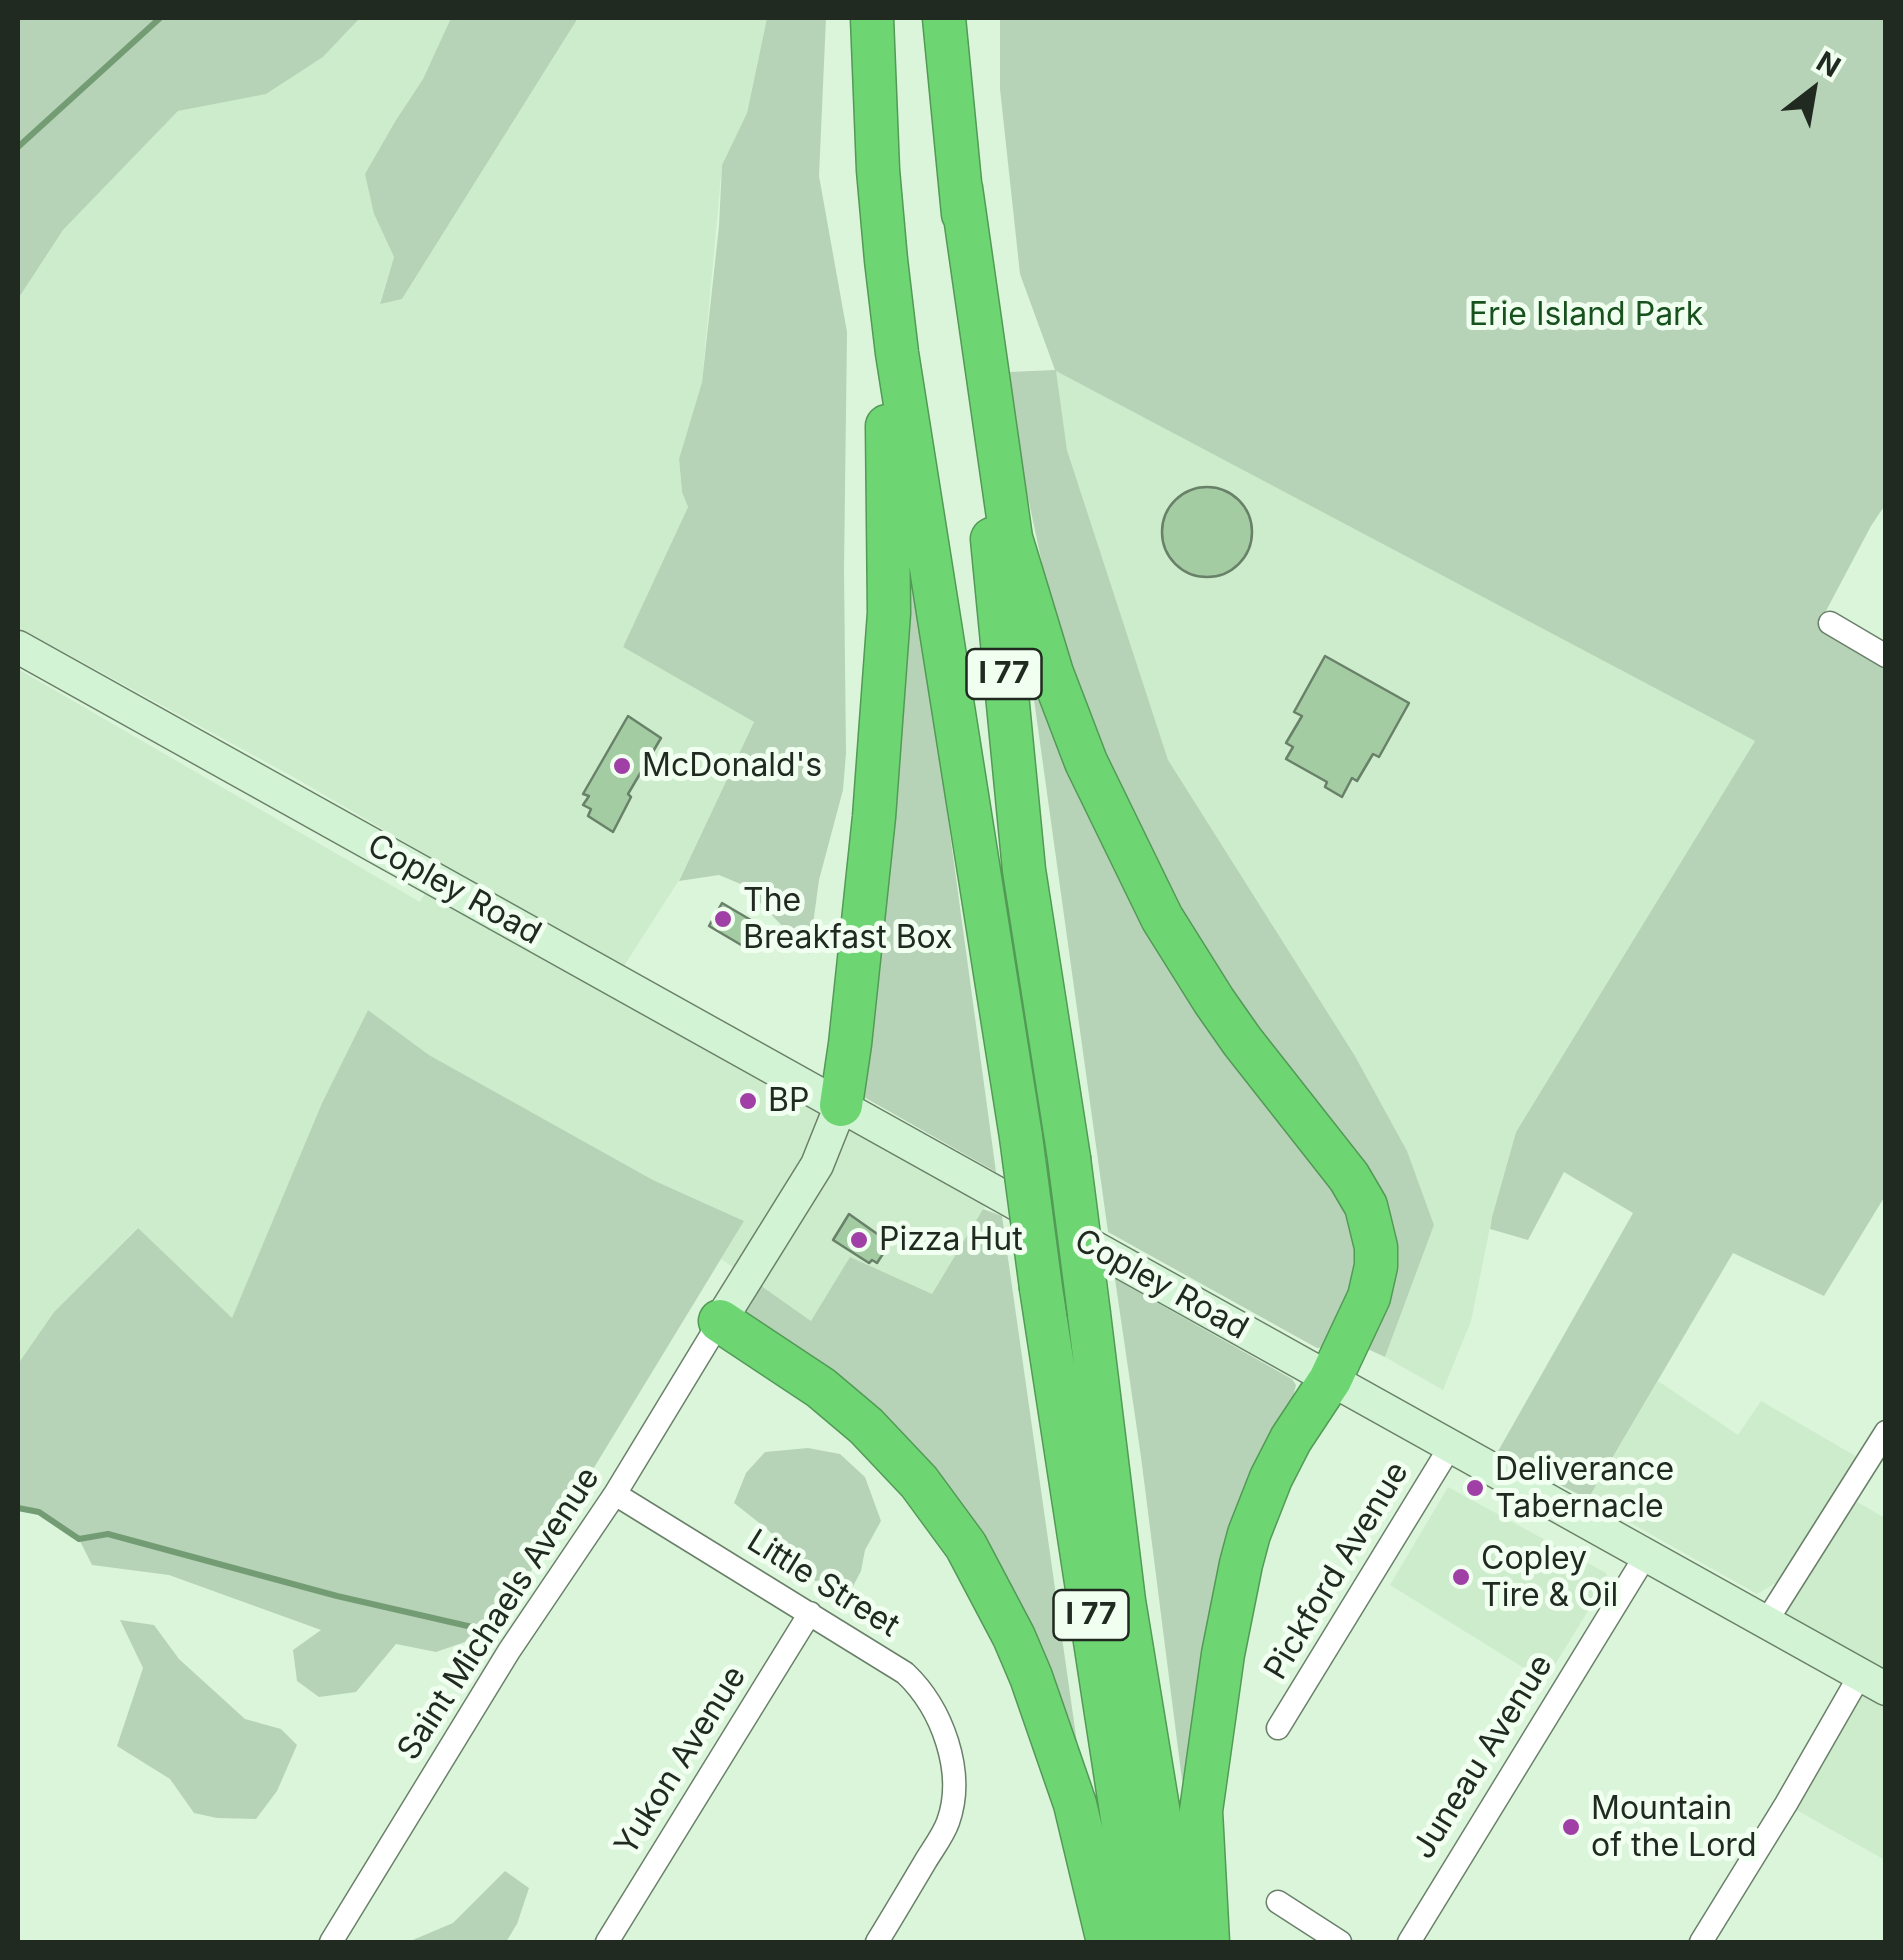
<!DOCTYPE html>
<html>
<head>
<meta charset="utf-8">
<style>
  body { margin:0 }
  #map { position:relative; width:1903px; height:1960px; overflow:hidden; background:#dbf5db; font-family:Inter,sans-serif }
  canvas { display:block }
  .frame { position:absolute; inset:0; border:20px solid #212a21; pointer-events:none }
  .north { position:absolute; left:1763px; top:40px; width:100px; height:100px; -webkit-text-stroke:8px #f0ffef; paint-order:stroke; rotate:31deg; font-size:28px; font-weight:700; line-height:40px; text-align:center; color:#212a21 }
  .north::after { content:''; display:block; margin:auto; width:35px; height:45px; background:#212a21; clip-path:polygon(50% 0,100% 100%,50% 72%,0 100%) }
</style>
</head>
<body>
<div id="map">
<canvas width="1903" height="1960"></canvas>
<div class="frame"></div>
<div class="north">N</div>
</div>
<script>
const g = document.querySelector('canvas').getContext('2d');
g.lineJoin = 'round';
function fillPath(path, color) { g.fillStyle = color; g.fill(path, 'evenodd'); }
function trace(path, color, width, dash) { g.strokeStyle = color; g.lineWidth = width; g.lineCap = dash ? 'butt' : 'round'; g.setLineDash(dash || []); g.stroke(path); }
function write(font, color, halo, rows, align = 'center') {
  g.font = font + ' Inter,sans-serif'; g.lineWidth = 10; g.setLineDash([]); g.textBaseline = 'middle'; g.strokeStyle = halo; g.fillStyle = color; for (const [text, x, y, turn = 0] of rows) {
    g.save(); g.translate(x, y); g.rotate((+turn || 0) * Math.PI / 180); g.textAlign = isNaN(turn) ? turn : align; if (halo) g.strokeText(text, 0, 0); g.fillText(text, 0, 0); g.restore();
  }
}
fillPath(new Path2D(`
  M 360,18 L 451,18 L 423,79 L 396,120 L 374,214 L 394,257 L 380,302 L 402,299 L 578,18 L 767,18 L 747,113 L 722,165 L 702,382 L 679,459 L 682,492 L 688,507 L 623,647 L 754,722 L 679,880 L 624,966 L 485,889 L 297,779 L 18,627 L 18,299 L 63,230 L 178,111 L 266,93 L 323,57 Z
  M 1055,370 L 1755,741 L 1516,1132 L 1492,1217 L 1471,1321 L 1443,1390 L 1385,1357 L 1434,1225 L 1407,1152 L 1355,1056 L 1168,761 L 1067,450 Z
  M 18,669 L 420,902 L 431,883 L 988,1201 L 932,1294 L 811,1321 L 721,1259 L 744,1221 L 653,1180 L 429,1055 L 368,1010 L 322,1103 L 232,1319 L 137,1228 L 54,1312 L 18,1364 Z
  M 1658,1381 L 1738,1435 L 1761,1401 L 1857,1457 L 1779,1581 L 1757,1594 L 1588,1499 Z
  M 1448,1487 L 1606,1573 L 1608,1578 L 1545,1681 L 1390,1585 Z
  M 1845,1495 L 1885,1518 L 1885,1860 L 1786,1804 L 1859,1675 L 1766,1622 Z`), '#cdeccc');
fillPath(new Path2D(`
  M 18,18 L 360,18 L 323,57 L 266,94 L 178,111 L 63,230 L 18,299 Z
  M 451,18 L 578,18 L 402,299 L 380,304 L 394,257 L 374,214 L 365,174 L 396,120 L 423,79 Z
  M 767,18 L 826,18 L 819,176 L 847,332 L 844,571 L 846,753 L 843,790 L 819,880 L 809,954 L 743,885 L 719,875 L 679,881 L 754,722 L 623,647 L 688,507 L 682,492 L 679,459 L 702,382 L 719,226 L 722,165 L 747,113 Z
  M 1000,18 L 1885,18 L 1885,505 L 1871,526 L 1818,626 L 1885,667 L 1885,1196 L 1824,1296 L 1733,1253 L 1588,1499 L 1497,1453 L 1633,1213 L 1564,1172 L 1528,1240 L 1490,1229 L 1492,1217 L 1516,1132 L 1755,741 L 1056,371 L 1067,450 L 1168,760 L 1355,1056 L 1407,1151 L 1434,1225 L 1385,1357 L 1359,1345 L 1388,1235 L 1194,947 L 1063,663 L 1022,469 L 1009,372 L 1055,370 L 1020,274 L 1000,89 Z
  M 914,569 L 996,1172 L 855,1092 L 909,570 Z
  M 1026,642 L 1353,1204 L 1364,1261 L 1325,1347 L 1317,1348 L 1108,1232 Z
  M 368,1010 L 429,1055 L 653,1180 L 744,1221 L 494,1632 L 436,1652 L 396,1644 L 356,1692 L 319,1697 L 297,1681 L 293,1650 L 321,1630 L 169,1575 L 92,1565 L 79,1539 L 39,1512 L 18,1508 L 18,1364 L 54,1312 L 138,1228 L 232,1318 L 322,1103 Z
  M 983,1209 L 1002,1216 L 1078,1750 L 994,1568 L 749,1327 L 744,1302 L 757,1283 L 811,1321 L 850,1257 L 932,1294 Z
  M 1115,1279 L 1292,1379 L 1296,1385 L 1195,1781 L 1182,1780 L 1141,1457 Z
  M 808,1448 L 840,1454 L 865,1477 L 881,1521 L 865,1550 L 861,1571 L 849,1594 L 828,1598 L 803,1564 L 767,1529 L 734,1503 L 746,1473 L 765,1452 Z
  M 120,1620 L 154,1625 L 179,1659 L 245,1719 L 281,1729 L 297,1745 L 277,1791 L 256,1819 L 217,1818 L 194,1813 L 170,1779 L 117,1746 L 143,1668 Z
  M 505,1871 L 529,1888 L 517,1924 L 506,1942 L 408,1942 L 453,1923 Z`), '#b7d3b7');
trace(new Path2D(`
  M 18,147 L 160,18
  M 18,1508 L 39,1512 L 79,1539 L 108,1534 L 337,1596 L 494,1632`), '#749c74', 6);
const building = new Path2D(`
  M1162 532a45 45 0 1 1 90 0a45 45 0 1 1-90 0Z
  M 1325,656 L 1409,703 L 1379,757 L 1373,754 L 1357,781 L 1352,778 L 1342,797 L 1325,787 L 1327,782 L 1286,759 L 1293,747 L 1286,743 L 1302,716 L 1294,712 Z
  M 628,716 L 661,738 L 628,794 L 631,797 L 613,832 L 588,816 L 591,809 L 583,805 L 589,796 L 583,794 Z
  M 722,903 L 761,926 L 748,949 L 709,926 Z
  M 849,1214 L 890,1243 L 877,1263 L 872,1260 L 869,1263 L 833,1240 Z`);
fillPath(building, '#a3cca3');
trace(building, '#698069', 2.5);
const minor = new Path2D(`
  M 1830,623 L 1886,656
  M 615,1494 L 905,1673 C 942,1708 966,1772 948,1822 C 943,1836 932,1850 925,1862 C 909,1889 893,1916 877,1942
  M 1766,1622 L 1886,1432
  M 1278,1728 L 1450,1447
  M 1278,1902 L 1340,1942
  M 331,1942 L 509,1651 L 615,1494 L 720,1321
  M 607,1942 L 810,1613
  M 1409,1942 L 1646,1555
  M 1701,1942 L 1786,1804 L 1860,1675`);
const secondary = new Path2D(`
  M 18,647 L 1886,1689
  M 720,1321 L 817,1165 L 841,1105`);
const motorway = new Path2D(`
  M 872,18 L 878,170 L 886,260 L 897,353 L 1021,1137
  M 944,18 L 963,214
  M 961,188 L 1011,538 L 1052,673 L 1086,762 L 1162,918 L 1214,1001 L 1242,1041 L 1349,1177 L 1366,1206 L 1376,1247 L 1376,1266 L 1369,1297 L 1330,1380 L 1291,1439 L 1271,1478 L 1249,1534 L 1241,1564 L 1223,1654 L 1201,1811 L 1208,1942
  M 992,539 L 1024,870 L 1069,1158
  M 841,1105 L 850,1044 L 874,817 L 889,613 L 887,426
  M 1041,1288 L 1141,1942
  M 1089,1314 L 1124,1601 L 1180,1942
  M 720,1321 L 821,1388 L 866,1426 L 919,1482 L 966,1546 L 1014,1637 L 1031,1677 L 1075,1804 L 1108,1942`);
trace(minor, '#6a8069', 25);
trace(secondary, '#6a8069', 35);
trace(motorway, '#529a56', 45);
trace(minor, '#fff', 22);
trace(secondary, '#d3f3d5', 32);
trace(motorway, '#6dd673', 42);
const motorwayBridge = new Path2D(`
  M 1021,1137 L 1041,1288
  M 1069,1158 L 1089,1314`);
trace(motorwayBridge, '#529a56', 45, []);
trace(motorwayBridge, '#6dd673', 42);
for (const [x, y, r, color] of [
  [622,766,10,"#a040a7"],
  [723,919,10,"#a040a7"],
  [748,1101,10,"#a040a7"],
  [859,1240,10,"#a040a7"],
  [1475,1488,10,"#a040a7"],
  [1461,1577,10,"#a040a7"],
  [1571,1827,10,"#a040a7"]
]) { const dot = new Path2D(); dot.arc(x, y, r, 0, 2 * Math.PI); g.fillStyle = color; g.fill(dot); trace(dot, '#f0ffef', 4); }
for (const [x, y, w] of [
  [1004,674,75],
  [1091,1615,75]
]) { const box = new Path2D(); box.roundRect(x - w / 2, y - 25, w, 50, 8); g.fillStyle = '#f0ffef'; g.fill(box); trace(box, '#212a21', 2.5); }
write('bold 30px', '#212a21', null, [
  ["I 77",1004,674],
  ["I 77",1091,1615]
]);
write('32px', '#17511d', '#f0ffef', [
  ["Erie Island Park",1586,315]
]);
write('32px', '#212a21', '#f0ffef', [
  ["McDonald's",642,766],
  ["The",743,901],
  ["Breakfast Box",743,938],
  ["BP",768,1101],
  ["Pizza Hut",879,1240],
  ["Deliverance",1495,1470],
  ["Tabernacle",1495,1507],
  ["Copley",1481,1559],
  ["Tire & Oil",1481,1596],
  ["Mountain",1591,1809],
  ["of the Lord",1591,1846]
], 'left');
write('32px', '#212a21', '#f0ffef', [
  ["Copley Road",454,890,29],
  ["Copley Road",1161,1285,29],
  ["Pickford Avenue",1337,1571,-59],
  ["Little Street",823,1584,32],
  ["Saint Michaels Avenue",499,1614,-57],
  ["Juneau Avenue",1483,1757,-58],
  ["Yukon Avenue",681,1761,-58]
]);
</script>
</body>
</html>
